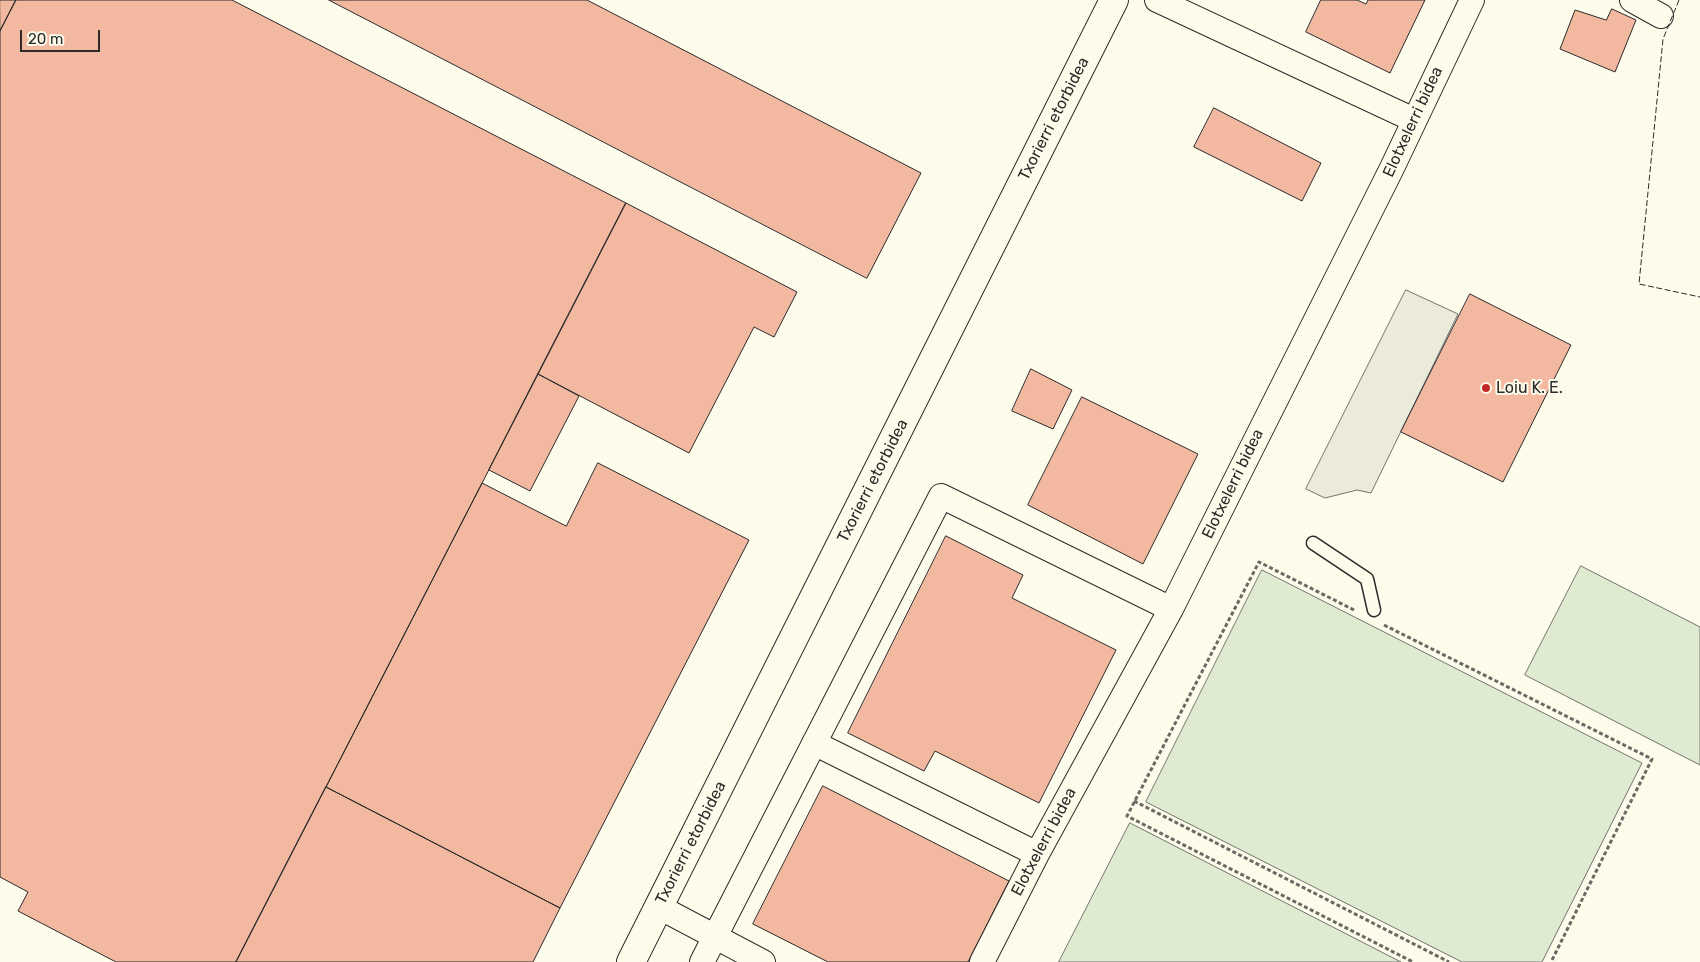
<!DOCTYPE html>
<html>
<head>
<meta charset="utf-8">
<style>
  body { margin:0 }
  #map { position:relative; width:1700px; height:962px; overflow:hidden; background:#fdfbea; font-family:Rubik,sans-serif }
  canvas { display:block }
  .scale { position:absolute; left:20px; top:30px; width:80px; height:22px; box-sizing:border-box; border:2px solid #2b2b2b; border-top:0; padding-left:6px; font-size:15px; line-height:18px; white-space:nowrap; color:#2b2b2b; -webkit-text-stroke:4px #fdfbea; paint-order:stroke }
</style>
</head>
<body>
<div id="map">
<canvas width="1700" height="962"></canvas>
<div class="scale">20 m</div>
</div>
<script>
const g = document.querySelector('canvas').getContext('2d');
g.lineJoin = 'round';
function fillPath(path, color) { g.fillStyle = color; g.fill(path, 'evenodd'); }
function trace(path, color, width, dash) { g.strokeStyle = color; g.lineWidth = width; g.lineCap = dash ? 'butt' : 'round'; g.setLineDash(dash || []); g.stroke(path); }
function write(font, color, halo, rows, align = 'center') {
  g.font = font + ' Rubik,sans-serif'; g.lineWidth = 4; g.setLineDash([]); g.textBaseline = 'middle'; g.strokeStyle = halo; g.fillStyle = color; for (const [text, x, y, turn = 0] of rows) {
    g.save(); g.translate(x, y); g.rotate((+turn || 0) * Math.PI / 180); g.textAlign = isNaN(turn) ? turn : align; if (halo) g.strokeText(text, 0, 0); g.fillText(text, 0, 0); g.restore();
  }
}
const green = new Path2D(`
  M 1581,566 L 1700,627 L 1700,765 L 1525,675 Z
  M 1262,570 L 1642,763 L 1542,962 L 1462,962 L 1146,802 Z
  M 1130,823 L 1401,962 L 1059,962 Z`);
fillPath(green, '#deebd1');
trace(green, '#74746e', 1);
const parking = new Path2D(`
  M 1406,290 L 1458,314 L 1371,493 L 1357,490 L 1325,498 L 1306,489 Z`);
fillPath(parking, '#eceadb');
trace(parking, '#74746e', 1);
const building = new Path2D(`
  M 0,0 L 16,0 L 0,31 Z
  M 16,0 L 232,0 L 626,203 L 236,962 L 116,962 L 18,911 L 28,892 L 0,877 L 0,31 Z
  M 329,0 L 587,0 L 921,173 L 867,278 Z
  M 1321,0 L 1357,0 L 1366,4 L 1368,0 L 1425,0 L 1390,73 L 1306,32 Z
  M 1612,9 L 1636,20 L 1615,72 L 1560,49 L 1575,10 L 1606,20 Z
  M 1214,108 L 1321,163 L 1302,201 L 1194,147 Z
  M 626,203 L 797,292 L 774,337 L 754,327 L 689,453 L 538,374 Z
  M 1470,294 L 1571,345 L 1503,482 L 1401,432 Z
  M 1031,369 L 1072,390 L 1053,429 L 1012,411 Z
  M 538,374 L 579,396 L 530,491 L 489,470 Z
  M 1082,397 L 1198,454 L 1143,564 L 1028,505 Z
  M 598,463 L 749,540 L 560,908 L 326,787 L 482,483 L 566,526 Z
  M 946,536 L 1023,575 L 1012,598 L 1116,650 L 1039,803 L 935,751 L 924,771 L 848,733 Z
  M 823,786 L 1009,881 L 968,962 L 828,962 L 753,924 Z
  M 326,787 L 560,908 L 533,962 L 236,962 Z`);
fillPath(building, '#f2b8a0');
trace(building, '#2b2b2b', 1);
const service = new Path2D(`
  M 1313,543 L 1367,579 L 1374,610`);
const minor = new Path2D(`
  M 1157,0 L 1414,120
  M 1632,0 L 1661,16
  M 814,743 L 1037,854
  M 659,907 L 763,962
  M 702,962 L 941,496 L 1171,609
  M 982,962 L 1037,854 L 1171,609 L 1391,170 L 1472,0`);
const tertiary = new Path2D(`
  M 631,962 L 1114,0`);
trace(service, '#2b2b2b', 15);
trace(minor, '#2b2b2b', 26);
trace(tertiary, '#2b2b2b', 30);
trace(new Path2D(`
  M 1354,610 L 1259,562 L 1127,816 L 1413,962
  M 1384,625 L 1652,759 L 1551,962
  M 1134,801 L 1449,962`), '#6a6964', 3, [4, 2.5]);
trace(service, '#fdfbea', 12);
trace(minor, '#fdfbea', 24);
trace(tertiary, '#fdfbea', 28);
trace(new Path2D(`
  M 1679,0 L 1663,39 L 1639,284 L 1700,297`), '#2b2b2b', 1, [6, 2.5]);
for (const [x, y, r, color] of [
  [1486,388,5,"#c62828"]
]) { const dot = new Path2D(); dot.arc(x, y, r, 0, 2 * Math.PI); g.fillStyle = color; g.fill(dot); trace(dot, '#fdfbea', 2); }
write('16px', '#2b2b2b', '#fdfbea', [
  ["Txorierri etorbidea",1054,119,-63],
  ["Elotxelerri bidea",1413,122,-65],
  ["Txorierri etorbidea",873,481,-63],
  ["Elotxelerri bidea",1233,484,-64],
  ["Elotxelerri bidea",1044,842,-62],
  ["Txorierri etorbidea",691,843,-63]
]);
write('16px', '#2b2b2b', '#fdfbea', [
  ["Loiu K. E.",1496,388]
], 'left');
</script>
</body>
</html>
